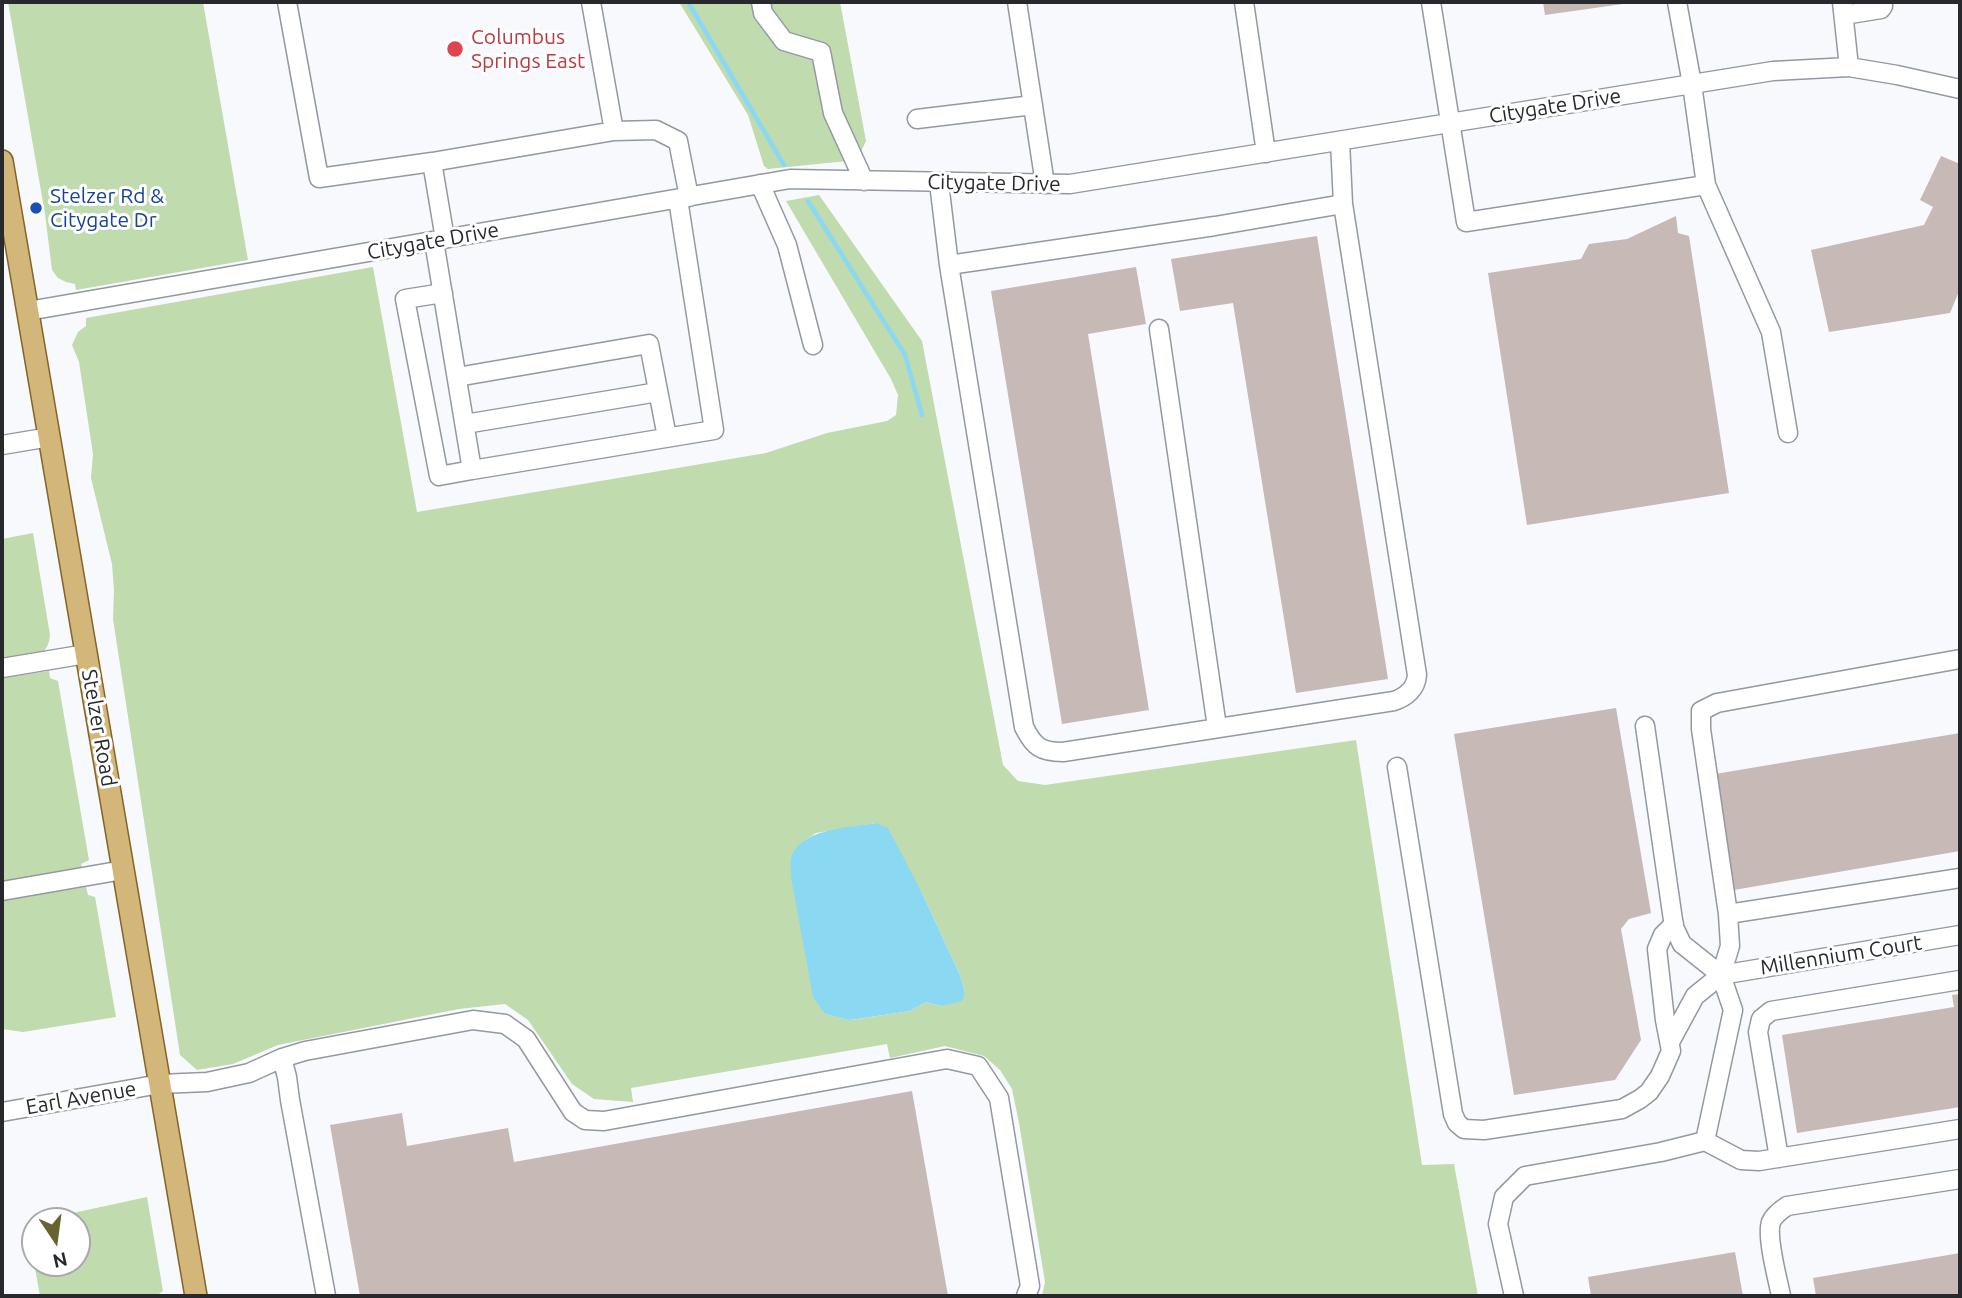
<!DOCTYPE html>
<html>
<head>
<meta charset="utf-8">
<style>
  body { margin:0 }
  #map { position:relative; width:1962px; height:1298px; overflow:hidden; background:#f7f9fd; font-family:Ubuntu,sans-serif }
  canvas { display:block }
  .frame { position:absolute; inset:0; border:4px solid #27292d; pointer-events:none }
  .north { position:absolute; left:21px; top:1207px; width:70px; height:70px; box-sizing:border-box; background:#fff; border:2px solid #a9a9ab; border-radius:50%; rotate:167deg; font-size:19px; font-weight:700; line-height:28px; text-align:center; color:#27292d }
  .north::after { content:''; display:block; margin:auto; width:24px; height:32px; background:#666330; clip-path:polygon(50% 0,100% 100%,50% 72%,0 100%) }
</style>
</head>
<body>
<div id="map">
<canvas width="1962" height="1298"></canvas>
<div class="frame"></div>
<div class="north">N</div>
</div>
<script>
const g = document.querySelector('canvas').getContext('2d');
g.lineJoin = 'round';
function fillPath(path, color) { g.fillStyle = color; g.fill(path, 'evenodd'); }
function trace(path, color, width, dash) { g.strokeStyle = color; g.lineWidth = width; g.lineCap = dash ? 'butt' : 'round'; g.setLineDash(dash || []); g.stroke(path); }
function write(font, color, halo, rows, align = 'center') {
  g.font = font + ' Ubuntu,sans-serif'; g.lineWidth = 6; g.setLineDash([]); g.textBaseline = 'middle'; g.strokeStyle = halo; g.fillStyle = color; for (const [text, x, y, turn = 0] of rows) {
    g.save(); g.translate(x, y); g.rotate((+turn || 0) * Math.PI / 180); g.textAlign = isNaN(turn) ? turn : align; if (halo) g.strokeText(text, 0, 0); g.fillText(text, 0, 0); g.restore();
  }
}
fillPath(new Path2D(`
  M 8,2 L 203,2 L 248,260 L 76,290 L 75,284 L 66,282 L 58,278 L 52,270 L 45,214 Z
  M 679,2 L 840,2 L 866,141 L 857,160 L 768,169 L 764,166 L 748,115 Z
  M 819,195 L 922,341 L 1003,765 L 1018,781 L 1045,785 L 1356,740 L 1422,1165 L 1454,1164 L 1478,1296 L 1042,1296 L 1045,1282 L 1019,1123 L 1012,1089 L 1000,1070 L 984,1056 L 945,1046 L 890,1058 L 887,1044 L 631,1088 L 633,1102 L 594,1099 L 572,1084 L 528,1020 L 505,1004 L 459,1009 L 278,1045 L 233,1064 L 197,1070 L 180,1055 L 113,619 L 114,591 L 112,564 L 91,478 L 93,454 L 79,362 L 72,345 L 78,332 L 86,326 L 86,318 L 373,267 L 417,512 L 766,453 L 827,433 L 887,421 L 896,415 L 898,395 L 891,379 L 786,201 ZM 876,823 L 922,893 L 960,975 L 965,993 L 941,1006 L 926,1002 L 910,1011 L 851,1020 L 825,1014 L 800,844 L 816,833 Z
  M 33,533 L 50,635 C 48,662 23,659 2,664 L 2,539 Z
  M 49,671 L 50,678 L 58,681 L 89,860 L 81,864 L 84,871 L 2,885 L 2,678 Z
  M 86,887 L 88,895 L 95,897 L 116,1017 L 23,1032 L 2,1029 L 2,900 Z
  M 147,1197 L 163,1291 L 156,1296 L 40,1296 L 27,1223 L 35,1221 L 35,1263 L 77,1263 L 77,1221 L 36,1221 Z`), '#c0dbae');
fillPath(new Path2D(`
  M 876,823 L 888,828 L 922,893 L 960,975 L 965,993 L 962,1001 L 941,1006 L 926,1002 L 910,1011 L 850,1020 L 825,1014 L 813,997 L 791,877 C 791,872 790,864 791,859 C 799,828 849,828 876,823 Z`), '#8bd8f2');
trace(new Path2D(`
  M 688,2 L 784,165
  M 808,201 L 905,355 L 922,415`), '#8bd8f2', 4.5);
fillPath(new Path2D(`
  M 1543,2 L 1630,2 L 1630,3 L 1545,15 Z
  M 1941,156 L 1960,164 L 1960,289 L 1950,313 L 1829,332 L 1811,250 L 1924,225 L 1933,207 L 1920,200 Z
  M 1676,216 L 1678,233 L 1689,236 L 1729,493 L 1527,525 L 1488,273 L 1581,259 L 1589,244 L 1627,239 Z
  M 1317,236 L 1388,679 L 1296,693 L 1233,303 L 1180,311 L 1171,259 Z
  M 1136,267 L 1146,324 L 1088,334 L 1149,710 L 1062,724 L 991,291 Z
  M 1616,708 L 1651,913 L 1629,919 L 1621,929 L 1641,1040 L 1615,1080 L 1514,1095 L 1454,734 Z
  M 1960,733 L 1960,851 L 1734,890 L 1715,774 Z
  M 1960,994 L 1960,1107 L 1797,1133 L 1782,1035 L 1954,1007 L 1952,995 Z
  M 912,1091 L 948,1296 L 360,1296 L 330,1125 L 402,1113 L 407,1146 L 508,1128 L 514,1162 Z
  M 1735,1252 L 1743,1296 L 1591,1296 L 1588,1277 Z
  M 1960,1253 L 1960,1296 L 1816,1296 L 1813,1278 Z`), '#c6b9b6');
const minor = new Path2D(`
  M 287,2 L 319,178 L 432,162 L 614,131 L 591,2
  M 761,2 L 763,13 L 784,41 L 821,52 L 833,113 L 864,181
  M 1017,2 L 1045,184
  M 1244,2 L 1266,153
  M 1431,2 L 1466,222 L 1706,185 L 1692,84 L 1677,2
  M 1842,2 L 1849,67
  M 1844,15 L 1881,9 L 1883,6 L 1882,2
  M 917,119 L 1033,105
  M 614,131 L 656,130 L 678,141 L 689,197
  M 432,162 L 445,239
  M 939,183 L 949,265 L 1024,727 C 1034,747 1041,752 1063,752 L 1394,701 C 1406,697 1416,689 1417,675 L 1343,204 L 1340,141
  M 760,184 L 787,245 L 813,345
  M 1706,185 L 1771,332 L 1788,433
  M 434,241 L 472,470 L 714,430 L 678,199
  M 949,265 L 1215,226 L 1343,204
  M 443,293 L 405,299 L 439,476 L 472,470
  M 28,311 L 790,179 L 1070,184 L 1773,71 L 1849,67 L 1897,75 L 1960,89
  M 1159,329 L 1217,727
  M 457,377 L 649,344 L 667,437
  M 465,424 L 658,392
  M 2,445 L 50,437
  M 2,668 L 86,654
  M 1645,726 L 1674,927 L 1682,944 L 1721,975
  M 1397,767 L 1453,1114 L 1457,1123 L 1464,1129 L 1484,1130 L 1622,1109 L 1640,1099 L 1649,1092 L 1660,1076 L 1671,1051 L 1665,1020 L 1657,949 L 1663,935 L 1674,924
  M 2,891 L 123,870
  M 1728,914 L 1960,878
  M 1670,1042 L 1695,996 L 1721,975 L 1960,935
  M 282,1058 L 287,1077 L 290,1100 L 326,1296
  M 2,1112 L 160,1084 L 207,1082 L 249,1073 L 282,1058 L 305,1051 L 473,1020 L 505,1024 L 526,1039 L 573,1112 L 585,1120 L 604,1121 L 947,1059 L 978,1066 L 999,1098 L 1030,1286 L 1026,1296
  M 1705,1141 L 1741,1160 L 1759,1161 L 1960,1129
  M 1779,1158 L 1758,1032 L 1761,1019 L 1771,1011 L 1960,980
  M 1514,1296 L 1498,1224 L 1504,1197 L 1525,1176 L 1661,1152 L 1705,1141 L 1733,1010 L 1721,975 L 1730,946 L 1728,914 L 1701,729 L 1701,711 L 1717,703 L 1960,659
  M 1781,1296 C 1778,1280 1766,1237 1771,1222 C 1774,1215 1781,1210 1787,1206 L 1960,1179`);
const major = new Path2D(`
  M 2,161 L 196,1296`);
trace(minor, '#9399a2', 21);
trace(major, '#846526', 24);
trace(minor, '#fff', 18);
trace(major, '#d3b67a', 21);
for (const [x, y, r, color] of [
  [455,49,9,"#e0444e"],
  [36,208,7,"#1a4fb4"]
]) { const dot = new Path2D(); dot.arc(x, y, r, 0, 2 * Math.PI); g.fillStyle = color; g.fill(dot); trace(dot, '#fff', 2.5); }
write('21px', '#be3a42', '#fff', [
  ["Columbus",471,37],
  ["Springs East",471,61]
], 'left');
write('21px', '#27292d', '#fff', [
  ["Citygate Drive",1555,106,-9],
  ["Citygate Drive",994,183,1],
  ["Citygate Drive",433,241,-10],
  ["Stelzer Road",99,728,80],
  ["Millennium Court",1841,955,-9],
  ["Earl Avenue",81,1098,-10]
]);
write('21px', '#164399', '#fff', [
  ["Stelzer Rd &",50,196],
  ["Citygate Dr",50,220]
], 'left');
</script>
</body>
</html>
